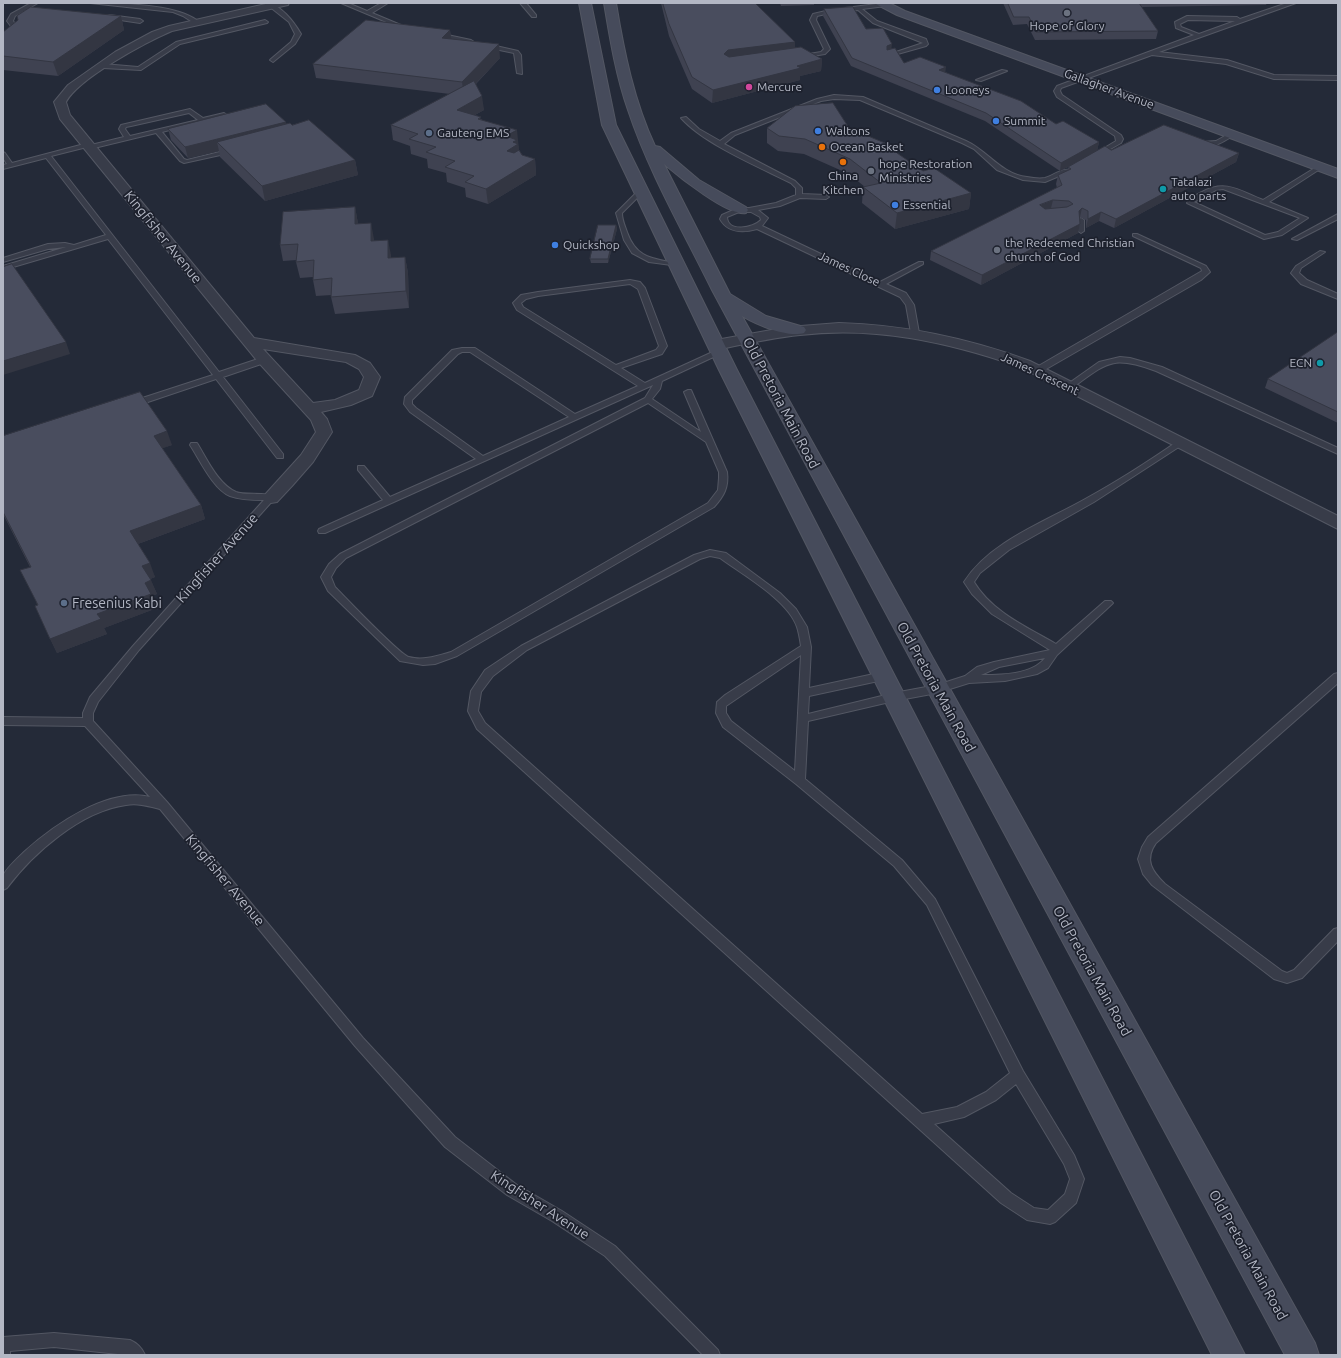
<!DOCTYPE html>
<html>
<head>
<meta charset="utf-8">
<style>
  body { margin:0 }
  #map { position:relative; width:1341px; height:1358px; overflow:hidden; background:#242a38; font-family:Ubuntu,sans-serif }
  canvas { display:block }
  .frame { position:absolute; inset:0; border:4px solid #b3b7c4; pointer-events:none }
</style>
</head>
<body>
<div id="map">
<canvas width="1341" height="1358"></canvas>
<div class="frame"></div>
</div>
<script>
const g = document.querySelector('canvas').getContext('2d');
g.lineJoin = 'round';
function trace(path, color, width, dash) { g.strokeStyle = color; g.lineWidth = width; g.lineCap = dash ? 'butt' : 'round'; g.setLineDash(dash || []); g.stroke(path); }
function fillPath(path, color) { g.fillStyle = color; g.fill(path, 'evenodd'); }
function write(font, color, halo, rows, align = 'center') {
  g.font = font + ' Ubuntu,sans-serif'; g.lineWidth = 3.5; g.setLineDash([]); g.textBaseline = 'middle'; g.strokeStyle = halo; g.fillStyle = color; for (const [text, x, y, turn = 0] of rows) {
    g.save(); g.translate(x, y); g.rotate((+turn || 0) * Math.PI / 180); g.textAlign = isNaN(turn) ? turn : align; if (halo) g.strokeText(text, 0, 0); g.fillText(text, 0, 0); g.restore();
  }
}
const lane = new Path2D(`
  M 31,3 L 38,3 L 15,16 L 13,21 L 22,33 L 3,48 L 3,43 L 16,33 L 7,21 L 11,14 Z
  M 90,3 C 118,3 179,4 199,22 L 194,23 L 183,16 L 173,12 Z
  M 265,3 C 280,3 294,22 301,34 L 295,44 L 273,62 L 270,60 L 271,59 L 291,42 L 295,34 L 289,22 Z
  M 341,3 L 348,3 L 367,11 L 381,3 L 388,3 L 372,13 L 408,28 L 403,29 Z
  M 520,3 L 526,3 L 536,15 L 536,17 L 532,17 Z
  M 884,3 L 886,6 L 862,9 L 877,21 L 926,39 L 928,44 L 926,46 L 887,57 L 887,55 L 923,43 L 873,23 L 858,10 L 830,13 L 817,16 L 816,20 L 830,49 L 825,54 L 800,58 L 797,56 L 821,52 L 824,49 L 810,20 L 813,14 L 830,10 Z
  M 1287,3 L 1296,3 L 1159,52 L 1227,60 L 1274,75 L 1338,76 L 1338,80 L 1274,79 L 1226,64 L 1152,55 L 1061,88 L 1060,91 L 1062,95 L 1121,135 L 1123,139 L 1121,143 L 1098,156 L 1096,155 L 1096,153 L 1116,141 L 1115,136 L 1057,97 L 1054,91 L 1057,86 L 1194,35 L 1176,28 L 1175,22 L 1187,16 L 1237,17 L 1240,19 ZM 1188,20 L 1235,21 L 1199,34 L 1181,27 L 1180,24 Z
  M 109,15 L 140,19 L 143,21 L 140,23 L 107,18 L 106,17 Z
  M 265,20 L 268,22 L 267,23 L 180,44 L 141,70 L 103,68 L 100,66 L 103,64 L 138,67 L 176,42 Z
  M 438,33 L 471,40 L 474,42 L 471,44 L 436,36 L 436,34 Z
  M 487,44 L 518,51 L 521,55 L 522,74 L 517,73 L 514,53 L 485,47 L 485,45 Z
  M 1002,70 L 1007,71 L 981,81 L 976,80 Z
  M 834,95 L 863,97 L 966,141 C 988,151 1001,174 1027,177 C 1032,178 1040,179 1045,178 C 1053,176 1065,166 1071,171 L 1045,182 L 1023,180 L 997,170 L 974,149 L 962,143 L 860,100 L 834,99 L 821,101 L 735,135 L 724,144 L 795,181 L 802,188 L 802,194 L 826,195 L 829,197 L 826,199 L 800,198 L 780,206 L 758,210 L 768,218 L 762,226 L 880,282 L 919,262 L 923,262 L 923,264 L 886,284 L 906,293 L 914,305 L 919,333 L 918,335 L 912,335 L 911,333 L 906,305 L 900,297 L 757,229 C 742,233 728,233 720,219 L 722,215 L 738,208 L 749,208 L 776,203 L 796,195 L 796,188 L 791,183 C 759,167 704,144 681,118 L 686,117 L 699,129 L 720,141 L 731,133 L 817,99 ZM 739,212 L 751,212 L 760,217 L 761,220 C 753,228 728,233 727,217 Z
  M 190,109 L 203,118 L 224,113 L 227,115 L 162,132 L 184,159 L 187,160 L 232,149 L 235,151 L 234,152 L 184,163 L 180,161 L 156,133 L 90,149 L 87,147 L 51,156 L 219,372 L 261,358 L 267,358 L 267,362 L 223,377 L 283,454 L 283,458 L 277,458 L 216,379 L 136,406 L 130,406 L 130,402 L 213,375 L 108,239 L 3,270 L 3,266 L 66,247 L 48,249 L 3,262 L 3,258 L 48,244 L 65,243 L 74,245 L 106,235 L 46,158 L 3,169 L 3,165 L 7,164 L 3,158 L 3,152 L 5,153 L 12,163 L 88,143 L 91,145 L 124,137 L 119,129 L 121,125 ZM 189,113 L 198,120 L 130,136 L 125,129 L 126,127 L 131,126 Z
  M 1232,132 L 1234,133 L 1234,135 C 1225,141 1210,151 1199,144 L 1202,142 L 1216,141 Z
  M 1318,166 L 1323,167 L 1269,202 L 1308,218 L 1282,235 L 1264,239 L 1187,203 C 1190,197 1196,195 1202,192 C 1226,179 1240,191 1263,200 ZM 1223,189 L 1300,218 L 1278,232 L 1265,235 L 1194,202 L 1216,190 Z
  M 639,190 L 644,191 L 622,213 C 622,220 625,226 627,232 C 637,260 654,258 679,264 L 679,266 L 649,262 L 632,253 L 624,240 L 616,213 Z
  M 1338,214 L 1338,219 L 1297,240 L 1292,239 Z
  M 1081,218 L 1084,220 L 1084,231 L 1081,233 L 1078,231 L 1078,220 Z
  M 1133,234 L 1137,234 L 1206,266 L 1210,272 L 1201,280 L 1041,372 L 1035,372 L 1035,368 L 1202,271 L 1201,268 L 1133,236 Z
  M 1320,251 L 1325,252 L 1301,268 L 1299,273 L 1307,280 L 1338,294 L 1338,299 L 1301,284 L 1291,273 L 1296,266 Z
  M 630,280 L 640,282 L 645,288 L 667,346 L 662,354 L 621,368 L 645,383 L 717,350 L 723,350 L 724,352 L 662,381 L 660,389 L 652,399 L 701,432 L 684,392 L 688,390 L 691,390 L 727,472 C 729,487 724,496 714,507 L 457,656 L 435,664 L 423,665 L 400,661 L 328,591 L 321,577 L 329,564 L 340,554 L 645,398 L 653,385 L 325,533 L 319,533 L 318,531 L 319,529 L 383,500 L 358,470 L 358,466 L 364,466 L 390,497 L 476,459 L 410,412 L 404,404 L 405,397 L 452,350 L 462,348 L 475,348 L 575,414 L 638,386 L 517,310 L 513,303 L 521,295 L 538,292 ZM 630,284 L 638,289 L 659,346 L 656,350 L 616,365 L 523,307 L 521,303 L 526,299 L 538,296 ZM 462,352 L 470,352 L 569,417 L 483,456 L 416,408 L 412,404 L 412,400 L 458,354 ZM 648,403 L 706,442 L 719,472 L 719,478 L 718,490 L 708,503 L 451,652 C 437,656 423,661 409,657 C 400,655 346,598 335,587 L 331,577 L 336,568 L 346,558 Z
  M 1120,357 L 1130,358 L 1162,367 L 1338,448 L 1338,454 L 1156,371 C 1112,355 1108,362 1072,388 L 1069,388 L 1065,386 L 1099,362 Z
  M 1178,441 L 1184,441 L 1185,443 L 1094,502 L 1009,550 L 980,573 L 974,582 C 992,612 1027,627 1056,644 L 1105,601 L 1111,601 L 1113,603 L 1111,605 L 1057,655 L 1048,668 L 1037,674 L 1005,681 L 969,683 L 937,693 L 894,701 L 808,721 L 805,779 L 902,860 L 935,899 L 1023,1071 L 1074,1155 L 1084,1179 L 1076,1203 L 1055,1222 L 1050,1224 L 1027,1220 L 1001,1203 L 477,729 L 468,711 L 471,691 L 485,670 L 521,646 L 694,555 L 710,550 L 726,553 L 780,593 L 796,609 L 807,627 L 811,647 L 809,688 L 883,672 L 888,676 L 883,680 L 809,696 L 808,714 L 894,693 L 937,685 L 965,676 L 977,667 L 994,662 L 1050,650 L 992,614 L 972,594 L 964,582 C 990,541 1047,521 1087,498 C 1118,481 1149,461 1178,441 ZM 710,556 L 720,558 C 743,575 788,600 797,627 C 799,633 800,640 801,646 L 725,695 L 717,702 L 716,713 L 723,727 L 796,784 L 894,866 L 927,905 L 1010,1073 L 986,1092 L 957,1107 L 922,1114 L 485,723 L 478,711 L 481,692 L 493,676 L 527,650 L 700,559 ZM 801,655 L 795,771 L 731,721 L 726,713 L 726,706 ZM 1045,658 C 1032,675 1000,675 981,675 L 999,667 ZM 1016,1084 L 1064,1164 L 1070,1179 L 1065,1194 L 1048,1210 L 1034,1208 L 1011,1193 L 934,1124 L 964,1117 L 996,1100 Z
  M 191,443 L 197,443 C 207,459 218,484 236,492 C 246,496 269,491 275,498 L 139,650 L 98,702 L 93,713 L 93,721 L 167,802 L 363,1038 L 455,1137 L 517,1185 L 562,1211 L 615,1246 L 718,1350 L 720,1355 L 703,1355 L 605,1256 L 552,1221 L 507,1195 L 445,1147 L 355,1046 L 160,809 C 148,806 138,803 126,805 C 81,811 33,853 7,888 L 3,890 C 3,886 2,881 3,877 C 4,870 19,857 24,852 C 54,825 108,787 150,797 L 85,726 L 3,725 L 3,717 L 83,718 L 83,713 L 90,697 L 133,646 L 264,500 C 253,500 241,500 230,496 C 213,489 200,460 190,445 Z
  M 1338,673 L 1338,683 L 1156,843 C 1144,860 1152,871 1165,884 L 1282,971 L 1287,973 L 1294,970 L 1334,929 L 1338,928 L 1338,941 L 1302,978 L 1287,983 L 1274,979 L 1152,885 L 1143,874 L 1138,859 L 1142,847 L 1148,837 L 1334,674 Z
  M 54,1333 L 130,1340 C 137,1343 142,1348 145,1355 L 127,1355 L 54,1347 L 10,1351 L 10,1355 L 3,1355 L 3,1337 Z`);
const street = new Path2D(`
  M 270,3 L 289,3 L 288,5 L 172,31 C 146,42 79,78 66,102 L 70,115 L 254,338 L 355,355 L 370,363 L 380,377 L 372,396 L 351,405 L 321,412 L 327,419 L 332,432 L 313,462 L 292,486 L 277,502 L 271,503 L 265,502 L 262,498 L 301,455 L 316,432 L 311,420 L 259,363 L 60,119 L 54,102 L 68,85 L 115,52 L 152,32 L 169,26 ZM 263,349 L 346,362 L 359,369 L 364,377 L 359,390 L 335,400 L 313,403 Z
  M 839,323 C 906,325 968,338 1030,361 L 1338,516 L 1338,529 L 1020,367 C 948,342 875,326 800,335 C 771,338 744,344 716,350 L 711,348 L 708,345 L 711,342 L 716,340 L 788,327 Z`);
const secondary = new Path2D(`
  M 579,3 L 591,3 L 616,125 L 737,370 L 1245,1355 L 1212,1355 L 719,370 L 602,125 Z
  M 604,3 L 616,3 C 624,52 634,101 655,146 L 660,147 L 699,180 L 746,207 L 748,210 L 746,213 C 729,217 678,176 664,164 L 730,294 L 766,316 L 804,327 L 806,330 L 804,333 C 788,338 757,325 742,316 L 1315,1343 L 1319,1355 L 1285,1355 L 712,290 C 683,231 649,173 628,110 C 616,76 610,39 604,3 Z
  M 874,3 L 889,3 L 905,11 L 1338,169 L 1338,178 L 897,15 Z`);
trace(lane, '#535763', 2);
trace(street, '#535763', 2);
trace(secondary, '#535763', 2);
fillPath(lane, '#383c49');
fillPath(street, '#383c49');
fillPath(secondary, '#464b5b');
fillPath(new Path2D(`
  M 661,3 L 755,3 L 795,48 L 822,59 L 821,71 L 800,76 L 800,80 L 712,103 L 692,89 L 669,36 Z
  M 780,3 L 814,3 L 814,5 L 781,6 Z
  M 1003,3 L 1267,3 L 1266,5 L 1141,7 L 1158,31 L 1156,39 L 1035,40 L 1027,24 L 1013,25 Z
  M 824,9 L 866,29 L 892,49 L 904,63 L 945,72 L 1056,124 L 1099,142 L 1097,151 L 1111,150 L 1239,153 L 1236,162 L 1114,228 L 1099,221 L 1086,228 L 1086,220 L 1080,217 L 1079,218 L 1080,224 L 1078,233 L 981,285 L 930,260 L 931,251 L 1057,188 L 1056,184 L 1058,175 L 1067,171 L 1068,167 L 1060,171 L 985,121 L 851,66 L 823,16 Z
  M 121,16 L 124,30 L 58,76 L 3,70 L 3,32 Z
  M 450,30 L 451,39 L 500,58 L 476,84 L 484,110 L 475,115 L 518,144 L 519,150 L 522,155 L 535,159 L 536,175 L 488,204 L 466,197 L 465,188 L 447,182 L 446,173 L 428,168 L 427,159 L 411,154 L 410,146 L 393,140 L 391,125 L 450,94 L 316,78 L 313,64 Z
  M 286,124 L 292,125 L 355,160 L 358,175 L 265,201 L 220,157 L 219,151 L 188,158 L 171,140 L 168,129 Z
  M 767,128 L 849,128 L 897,153 L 923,171 L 971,193 L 969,209 L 895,229 L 862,203 L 863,187 L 865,187 L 849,174 L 804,154 L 778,151 L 767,143 Z
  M 355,207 L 358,224 L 374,239 L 374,241 L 391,255 L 391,258 L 405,257 L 408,273 L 409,308 L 335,314 L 331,297 L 332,295 L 316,296 L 313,280 L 313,277 L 300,278 L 296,262 L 297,260 L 283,261 L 280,245 Z
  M 616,225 L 617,229 L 608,263 L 591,263 L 590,259 Z
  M 1338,332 L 1338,423 L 1265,388 L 1268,379 Z
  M 3,436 L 172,445 L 162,448 L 201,505 L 205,519 L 138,544 L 155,577 L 150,579 L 157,594 L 152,596 L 157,608 L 104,628 L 107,634 L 57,653 L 35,606 L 37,605 L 30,567 L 3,514 Z`), '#3f4251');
fillPath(new Path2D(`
  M 121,16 L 124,30 L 58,76 L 53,62 Z
  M 450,30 L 452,44 L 442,38 Z
  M 795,42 L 795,54 L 728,62 L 724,54 L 728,50 Z
  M 499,44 L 500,58 L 464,96 L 462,82 Z
  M 892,44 L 891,52 L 886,54 L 887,46 Z
  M 822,59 L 821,71 L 800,76 L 800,80 L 712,103 L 713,90 L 797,66 Z
  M 946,67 L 945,75 L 939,70 Z
  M 482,96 L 484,110 L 458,124 L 457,110 Z
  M 286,122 L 288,133 L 217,142 L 219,151 L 188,158 L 185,147 Z
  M 517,130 L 520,159 L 508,166 L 506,136 Z
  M 1099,142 L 1097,151 L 1060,171 L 1061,163 Z
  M 1239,153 L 1236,162 L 1114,228 L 1116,219 Z
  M 535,159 L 536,175 L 488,204 L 486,189 Z
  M 355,160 L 358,175 L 265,201 L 262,186 Z
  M 971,193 L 969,209 L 895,229 L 897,213 Z
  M 1053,200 L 1051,208 L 1039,214 L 1040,205 Z
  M 355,207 L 358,223 L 357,240 L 355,224 Z
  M 1082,208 L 1080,217 L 1076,220 L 1079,211 Z
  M 1101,212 L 1099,221 L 1086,228 L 1088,219 Z
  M 371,223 L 374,239 L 374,257 L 371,241 Z
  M 1080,224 L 1078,233 L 981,285 L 982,275 Z
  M 616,225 L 617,229 L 608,263 L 608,259 Z
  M 388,240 L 391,255 L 391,274 L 388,258 Z
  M 405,257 L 408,273 L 409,308 L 406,291 Z
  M 66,342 L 70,354 L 3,375 L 3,361 Z
  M 167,431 L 172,445 L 158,450 L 154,436 Z
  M 201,505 L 205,519 L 135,545 L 130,531 Z
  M 150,563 L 155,577 L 148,580 L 142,566 Z
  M 151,580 L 157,594 L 152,596 L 157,608 L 104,628 L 107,634 L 57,653 L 50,639 L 97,614 L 145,583 Z`), '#333642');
const building = new Path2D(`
  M 663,3 L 755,3 L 795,42 L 728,50 L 724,54 L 729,57 L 801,47 L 822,59 L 797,66 L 801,68 L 713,90 L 692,77 L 669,24 Z
  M 1008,3 L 1139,3 L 1158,31 L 1036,32 L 1029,17 L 1014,17 Z
  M 31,7 L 121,16 L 53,62 L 3,56 L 3,32 L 18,20 L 17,16 Z
  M 853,7 L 866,29 L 883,28 L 892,44 L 887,46 L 887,50 L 895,48 L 904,63 L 920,57 L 946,67 L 939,70 L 1021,101 L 1056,124 L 1063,121 L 1099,142 L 1061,163 L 986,113 L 852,58 L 824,9 Z
  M 366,20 L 450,30 L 442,38 L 499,44 L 462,82 L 313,64 Z
  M 474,81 L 482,96 L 457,110 L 481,117 L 478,119 L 517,130 L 506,136 L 517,140 L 513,142 L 518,144 L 507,151 L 514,153 L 519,150 L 522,155 L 535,159 L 486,189 L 465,182 L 474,176 L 445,167 L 455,161 L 426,152 L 436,147 L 409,139 L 418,134 L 391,125 Z
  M 833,103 L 849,128 L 892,146 L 897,153 L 923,171 L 934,168 L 971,193 L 897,213 L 863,187 L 881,183 L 850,159 L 805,139 L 779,136 L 767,128 L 795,106 Z
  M 266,104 L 286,122 L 185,147 L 168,129 Z
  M 309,120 L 355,160 L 262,186 L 217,142 L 290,123 L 292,125 Z
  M 1164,125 L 1239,153 L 1116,219 L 1101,212 L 1088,219 L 1088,211 L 1082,208 L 1079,211 L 1080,224 L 982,275 L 931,251 L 1062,185 L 1058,175 L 1071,169 L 1068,167 L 1105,146 L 1111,150 ZM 1053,200 L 1069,201 L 1073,204 L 1067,207 L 1045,209 L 1040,205 Z
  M 355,207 L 355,224 L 371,223 L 371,241 L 388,240 L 388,258 L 405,257 L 406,291 L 331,297 L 332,278 L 313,280 L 314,260 L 296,262 L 298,244 L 280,245 L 283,212 Z
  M 598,225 L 616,225 L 608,259 L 590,259 Z
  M 12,264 L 66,342 L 3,361 L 3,267 Z
  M 1338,332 L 1338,412 L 1268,379 Z
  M 140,392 L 167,431 L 154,436 L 201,505 L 130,531 L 150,563 L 142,566 L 151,580 L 145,583 L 151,594 L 97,614 L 101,619 L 50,639 L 35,606 L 38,605 L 20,570 L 31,567 L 3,512 L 3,436 Z`);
fillPath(building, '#494d5e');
trace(building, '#333642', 1);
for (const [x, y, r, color] of [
  [1067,13,4,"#6b7280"],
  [749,87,4,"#d1479c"],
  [937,90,4,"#3f7fe0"],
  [996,121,4,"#3f7fe0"],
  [818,131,4,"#3f7fe0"],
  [429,133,4,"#5c6f8a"],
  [822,147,4,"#e8710a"],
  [843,162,4,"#e8710a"],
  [871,171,4,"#6b7280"],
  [1163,189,4,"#0f9aa8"],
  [895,205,4,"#3f7fe0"],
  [555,245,4,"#3f7fe0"],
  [997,250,4,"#6b7280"],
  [1320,363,4,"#0f9aa8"],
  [64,603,4,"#5c6f8a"]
]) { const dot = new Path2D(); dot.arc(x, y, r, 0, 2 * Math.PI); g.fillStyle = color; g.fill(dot); trace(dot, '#1d212d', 1.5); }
write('12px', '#b3b7c4', '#1d212d', [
  ["Hope of Glory",1067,26,"center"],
  ["Mercure",757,87],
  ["Looneys",945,90],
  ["Summit",1004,121],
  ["Waltons",826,131],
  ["Gauteng EMS",437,133],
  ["Ocean Basket",830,147],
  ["hope Restoration",879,164],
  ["Ministries",879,178],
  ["China",843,176,"center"],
  ["Kitchen",843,190,"center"],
  ["Tatalazi",1171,182],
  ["auto parts",1171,196],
  ["Essential",903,205],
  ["the Redeemed Christian",1005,243],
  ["church of God",1005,257],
  ["Quickshop",563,245],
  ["ECN",1312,363,"right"]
], 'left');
write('12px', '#b3b7c4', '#1d212d', [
  ["Gallagher Avenue",1109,89,20],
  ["James Close",849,269,25],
  ["James Crescent",1040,374,25]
]);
write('14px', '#b3b7c4', '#1d212d', [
  ["Kingfisher Avenue",163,237,51],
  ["Old Pretoria Main Road",781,403,62],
  ["Kingfisher Avenue",217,558,-48],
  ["Old Pretoria Main Road",936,687,61],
  ["Kingfisher Avenue",225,880,50],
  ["Old Pretoria Main Road",1092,971,61],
  ["Kingfisher Avenue",540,1205,33],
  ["Old Pretoria Main Road",1248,1255,61]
]);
write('14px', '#b3b7c4', '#1d212d', [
  ["Fresenius Kabi",72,603]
], 'left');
</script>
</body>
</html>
